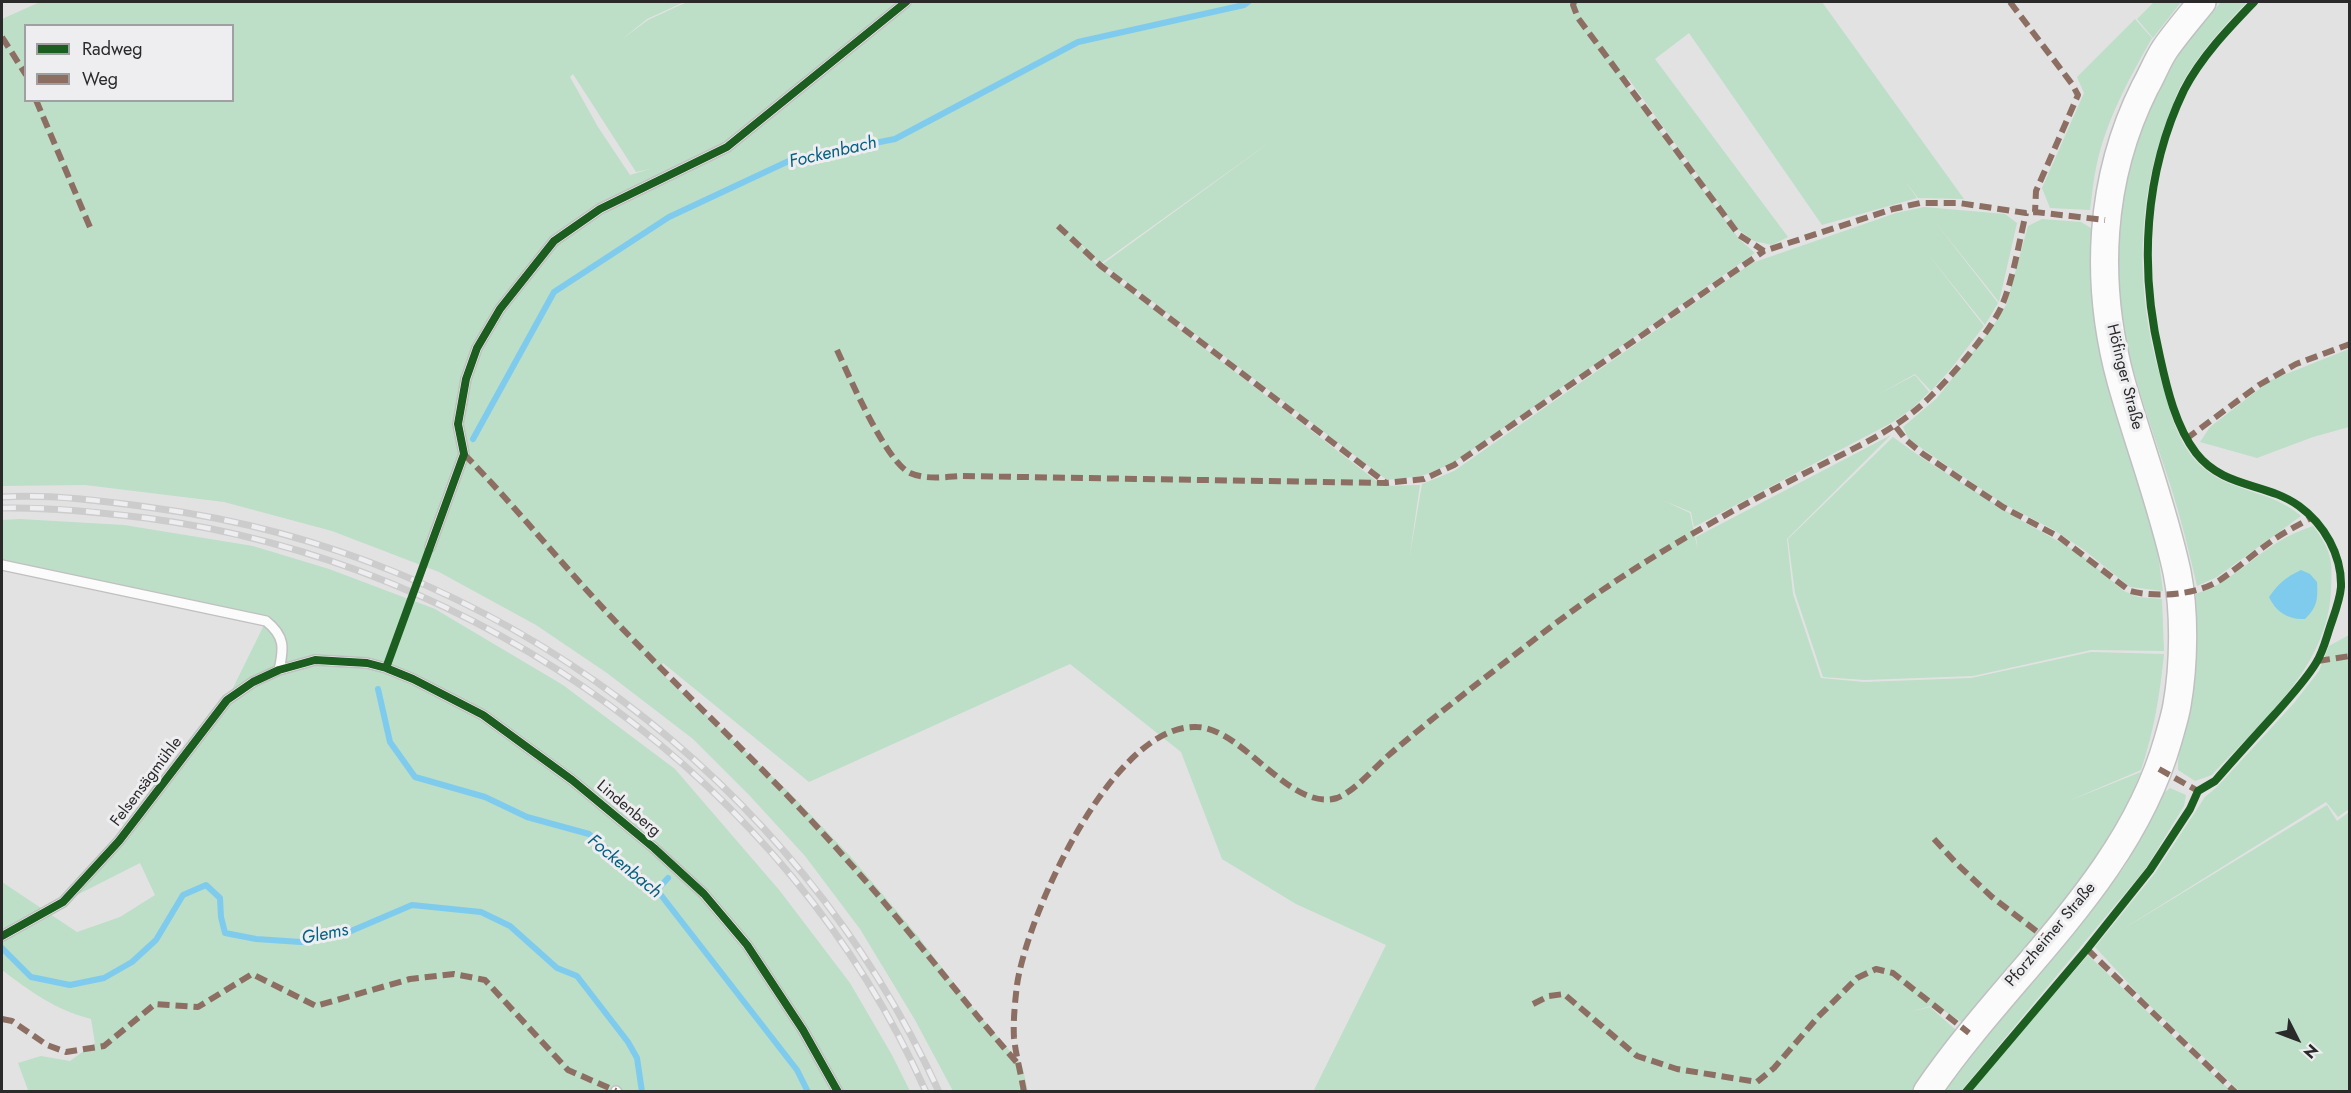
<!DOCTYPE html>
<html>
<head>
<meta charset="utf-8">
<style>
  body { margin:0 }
  #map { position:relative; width:2351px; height:1093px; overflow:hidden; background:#e2e2e3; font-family:Jost,sans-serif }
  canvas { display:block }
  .frame { position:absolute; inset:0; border:3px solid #2a2a2b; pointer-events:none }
  .legend { position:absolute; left:24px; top:24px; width:210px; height:78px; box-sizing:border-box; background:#eeeef1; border:2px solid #a0a0a2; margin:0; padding:8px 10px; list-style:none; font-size:18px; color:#2a2a2b }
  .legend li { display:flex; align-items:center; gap:12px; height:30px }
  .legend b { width:30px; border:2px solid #a0a0a2 }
  .north { position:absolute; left:2267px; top:1009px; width:60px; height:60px; -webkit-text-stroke:4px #eeeef1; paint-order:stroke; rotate:132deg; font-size:16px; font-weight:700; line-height:24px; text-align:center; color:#2a2a2b }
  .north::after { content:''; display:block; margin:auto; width:21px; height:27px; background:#2a2a2b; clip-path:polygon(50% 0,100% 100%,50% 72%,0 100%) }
</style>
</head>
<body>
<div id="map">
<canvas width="2351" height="1093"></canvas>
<div class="frame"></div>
<ul class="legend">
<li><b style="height:8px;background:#1b5e20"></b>Radweg</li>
<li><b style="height:8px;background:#8d6e63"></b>Weg</li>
</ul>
<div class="north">N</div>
</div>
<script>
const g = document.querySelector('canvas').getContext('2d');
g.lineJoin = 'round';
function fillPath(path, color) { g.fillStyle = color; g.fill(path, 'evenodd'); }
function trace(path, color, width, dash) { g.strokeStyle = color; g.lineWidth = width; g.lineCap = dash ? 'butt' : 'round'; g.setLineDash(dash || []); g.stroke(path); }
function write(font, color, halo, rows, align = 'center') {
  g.font = font + ' Jost,sans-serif'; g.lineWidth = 6; g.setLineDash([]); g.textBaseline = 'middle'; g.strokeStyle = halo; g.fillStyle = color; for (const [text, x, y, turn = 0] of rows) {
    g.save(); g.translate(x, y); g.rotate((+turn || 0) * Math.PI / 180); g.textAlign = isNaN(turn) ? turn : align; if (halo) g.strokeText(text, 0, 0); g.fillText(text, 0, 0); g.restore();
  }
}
fillPath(new Path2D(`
  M 40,2 L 684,2 L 647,19 L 621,40 L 648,20 L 687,2 L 1822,2 L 1964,199 L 1918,198 L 1904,180 L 1917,198 L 1822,225 L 1689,33 L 1655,59 L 1788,237 L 1772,245 L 1754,241 L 1736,228 L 1628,78 L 1624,82 L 1739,239 L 1755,253 L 1453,463 L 1422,476 L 1387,480 L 1103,264 L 1281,134 L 1100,264 L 1073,236 L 1099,267 L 1383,486 L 1420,485 L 1409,560 L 1422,484 L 1454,471 L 1752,263 L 1896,213 L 1924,207 L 2005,214 L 2017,223 L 1999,302 L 1932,218 L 1998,303 L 1985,325 L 1927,253 L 1984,326 L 1950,370 L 1931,391 L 1915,374 L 1877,395 L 1915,375 L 1929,392 L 1913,408 L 1893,422 L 1694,527 L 1691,512 L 1662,500 L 1690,513 L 1698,551 L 1696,537 L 1891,435 L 1787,539 L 1793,594 L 1821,678 L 1864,682 L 1971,678 L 2091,652 L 2164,654 C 2160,694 2154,731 2141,770 L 2066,802 L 2141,772 C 2134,788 2129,804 2121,819 C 2081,890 2015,959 1964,1023 L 1934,1005 L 1910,1012 L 1930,1007 L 1957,1031 L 1913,1091 L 1313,1092 L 1386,945 L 1296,904 L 1222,859 L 1181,752 L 1070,664 L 809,782 L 663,663 L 659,671 L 789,792 L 851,857 L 917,935 L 973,1008 L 1022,1065 L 1028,1091 L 953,1091 L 915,1020 L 860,929 L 805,856 L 750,796 L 693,739 L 607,673 L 536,625 L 439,572 L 332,531 L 224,502 L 85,485 L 2,486 L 2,19 ZM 26,26 L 232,26 L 232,100 L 26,100 ZM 573,74 L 636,172 L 650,169 L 630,175 L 598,127 L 570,77 Z
  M 2154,2 L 2181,2 L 2153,38 L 2137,19 Z
  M 2221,2 L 2247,2 C 2222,28 2197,55 2180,87 C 2175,97 2172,108 2168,117 C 2136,200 2135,291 2160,376 C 2168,405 2176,441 2198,463 C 2227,493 2271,489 2301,516 L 2217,577 L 2197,586 C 2189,552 2181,518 2170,484 C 2151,425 2128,366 2120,304 C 2110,222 2132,134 2174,63 C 2186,41 2205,21 2221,2 Z
  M 2135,19 L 2152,38 C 2129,79 2105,122 2096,168 C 2093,182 2092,196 2090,210 L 2050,208 L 2042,188 L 2084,93 L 2077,77 Z
  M 2042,219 L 2081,222 L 2094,230 L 2154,525 L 2163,591 L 2130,587 L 2084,550 L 2054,530 L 2002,503 L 1924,450 L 1908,438 L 1903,427 L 1937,398 L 1993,326 L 2006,305 L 2028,226 Z
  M 2349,349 L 2349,427 L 2313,437 L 2257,458 L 2200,442 L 2210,427 L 2271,380 Z
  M 1893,437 L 1922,458 L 2019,519 L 2079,553 L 2124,591 L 2138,597 L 2162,599 L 2164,651 L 2091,650 L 1973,676 L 1865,680 L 1823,677 L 1795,593 L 1788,539 Z
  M 20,519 L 124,525 L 253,546 L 329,569 L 435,609 L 563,685 L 675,769 L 780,891 L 850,983 L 892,1055 L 910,1091 L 26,1091 L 28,1090 L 18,1063 L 41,1056 L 70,1061 L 95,1043 L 91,1019 C 54,1009 31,992 2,970 L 2,882 L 77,932 L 120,917 L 155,895 L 140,863 L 63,902 L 119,841 L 227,700 L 266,621 L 2,565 L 2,520 Z
  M 2313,526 C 2331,550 2333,560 2331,590 C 2328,667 2261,722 2212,775 L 2195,781 L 2178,770 C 2177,748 2186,731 2189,710 C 2195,671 2197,633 2196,594 C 2205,590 2214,587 2222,582 C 2257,560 2271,540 2313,526 Z
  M 2349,635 L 2349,809 L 2338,817 L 2326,802 L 2115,934 L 2327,805 L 2337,821 L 2349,812 L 2349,1091 L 2239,1091 L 2143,999 L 2095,947 L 2155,873 L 2205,797 L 2217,787 L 2294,703 L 2319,671 L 2329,646 Z
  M 2170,788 L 2186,795 L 2184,806 L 2146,868 L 1961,1091 L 1942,1092 L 1956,1070 L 2092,910 L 2125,866 L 2162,795 Z
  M 2088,955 L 2203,1065 L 2188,1075 L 2203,1065 L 2231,1091 L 1970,1091 Z`), '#bddec7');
fillPath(new Path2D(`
  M 2301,570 L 2310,574 L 2317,582 C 2318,600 2317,607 2305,619 C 2288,620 2276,612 2269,597 C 2278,584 2286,577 2301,570 Z`), '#7fcbee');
trace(new Path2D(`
  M 473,439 L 554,292 L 669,217 L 793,159 L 895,139 L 1078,42 L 1244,5 L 1248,2
  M 378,689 L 390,742 L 415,777 L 485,797 L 527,817 L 589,834 L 657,890 L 797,1070 L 808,1092
  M 657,890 L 668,878
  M 2,948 L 31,977 L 70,985 L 104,978 L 132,962 L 156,940 L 183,895 L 206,885 L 220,898 L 221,917 L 225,933 L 256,939 L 301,942 L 344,934 L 412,905 L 481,912 L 510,926 L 557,968 L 577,976 L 628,1042 L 637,1058 L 642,1092`), '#7fcbee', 6);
const lane = new Path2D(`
  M 430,547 L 464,454 L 458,424 L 466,379 L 477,348 L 500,309 L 554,241 L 600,209 L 727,147 L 906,2
  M 2,565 L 266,621 C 285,636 284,648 279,670
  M 2,936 L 63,902 L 119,841 L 227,700 L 253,682 L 279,670 L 315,660 L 367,663 L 386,668 L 413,679 L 483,715 L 572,780 L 654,848 L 704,894 L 747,945 L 803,1030 L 838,1092
  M 616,1091 L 617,1092`);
const secondary = new Path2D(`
  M 1927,1092 C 2007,974 2128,881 2168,740 C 2171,729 2175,717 2177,705 C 2184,665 2185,612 2177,572 C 2163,507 2139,445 2121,381 C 2094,282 2099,179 2145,87 C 2152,75 2157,61 2165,49 C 2176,33 2190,17 2202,2`);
trace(lane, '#c0c0c1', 12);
trace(secondary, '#c0c0c1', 30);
trace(lane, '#fbfbfb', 9);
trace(secondary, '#fbfbfb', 27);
const rail = new Path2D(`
  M 2,497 C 52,494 104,501 154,508 C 495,553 797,780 939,1092
  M 2,508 C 49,507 99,512 146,518 C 480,562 788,782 926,1092`);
trace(rail, '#cccccd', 7);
trace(rail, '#eeeef1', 4.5, [14]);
trace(new Path2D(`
  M 1574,2 L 1573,5 L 1578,18 L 1739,235 L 1764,251 L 1893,209 L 1920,203 L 1959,203 L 2026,213 L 2035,212 L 2105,220
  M 2010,2 L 2072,84 L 2078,95 L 2036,191 L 2035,212
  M 2,37 L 26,75
  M 36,100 L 92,232
  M 1058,226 L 1101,266 L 1386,483
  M 837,350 C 849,376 886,462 910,473 C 926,480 945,477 961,476 L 1386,483 L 1424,479 L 1454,465 L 1764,251
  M 1896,427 L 1906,440 L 1923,454 L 2003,507 L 2059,537 L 2130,591 C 2156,598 2197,595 2220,580 C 2239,567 2257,551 2276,538 C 2288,530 2301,524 2312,517
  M 2186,439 L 2259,385 L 2296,364 L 2350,344
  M 464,454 C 517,508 564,567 616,622 C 692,702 774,777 847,860 C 907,926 960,998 1019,1065
  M 2318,661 L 2350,656
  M 2159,769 L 2198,791
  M 1934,839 L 1957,864 L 1992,897 L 2048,940
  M 2087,949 L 2235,1092
  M 1533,1004 L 1549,996 L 1564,994 L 1637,1056 L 1677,1069 L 1757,1082 L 1774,1068 L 1818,1017 L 1857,978 L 1876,969 L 1893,973 L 1969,1033
  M 2,1019 L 12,1021 L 47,1045 L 66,1052 L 104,1046 L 155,1004 L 198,1007 L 252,974 L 316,1006 L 410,979 L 454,974 L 485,980 L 568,1070 L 616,1091
  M 1024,1092 C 1021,1074 1016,1056 1014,1038 C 1013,1021 1015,1002 1017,985 C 1027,915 1113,723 1197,727 C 1243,728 1290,812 1337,798 C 1354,792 1376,766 1390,754 C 1437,714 1486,677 1535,639 C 1604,585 1678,540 1755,499 C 1780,486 1805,473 1831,460 C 1869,441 1903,425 1933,394 C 1953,375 1994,327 2003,303 C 2014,275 2019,242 2026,213`), '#8d6e63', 6, [12, 6]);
trace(new Path2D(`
  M 386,668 L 464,454 L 458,424 L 466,379 L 477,348 L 500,309 L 554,241 L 600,209 L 727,147 L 906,2
  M 2,936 L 63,902 L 119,841 L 227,700 L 253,682 L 279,670 L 315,660 L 367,663 L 386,668 L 413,679 L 483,715 L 572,780 L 654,848 L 704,894 L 747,945 L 803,1030 L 838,1092
  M 1966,1092 L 2087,949 L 2150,870 L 2190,809 L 2198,791 L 2215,781 C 2235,758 2255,736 2275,714 C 2289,698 2305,681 2316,663 C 2323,652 2326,639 2330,627 C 2334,615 2340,600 2341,587 C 2342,555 2324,524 2299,506 C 2266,482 2224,489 2196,453 C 2176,427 2167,389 2160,357 C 2139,269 2144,173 2184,90 C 2201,57 2228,29 2254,2`), '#1b5e20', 8);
write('16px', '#2a2a2b', '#eeeef1', [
  ["Höfinger Straße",2124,377,76],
  ["Felsensägmühle",147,782,-53],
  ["Lindenberg",628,809,40],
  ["Pforzheimer Straße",2051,935,-50]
]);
write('italic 18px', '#056081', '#eeeef1', [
  ["Fockenbach",833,153,-13],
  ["Fockenbach",624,867,39],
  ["Glems",325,935,-11]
]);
</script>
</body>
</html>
